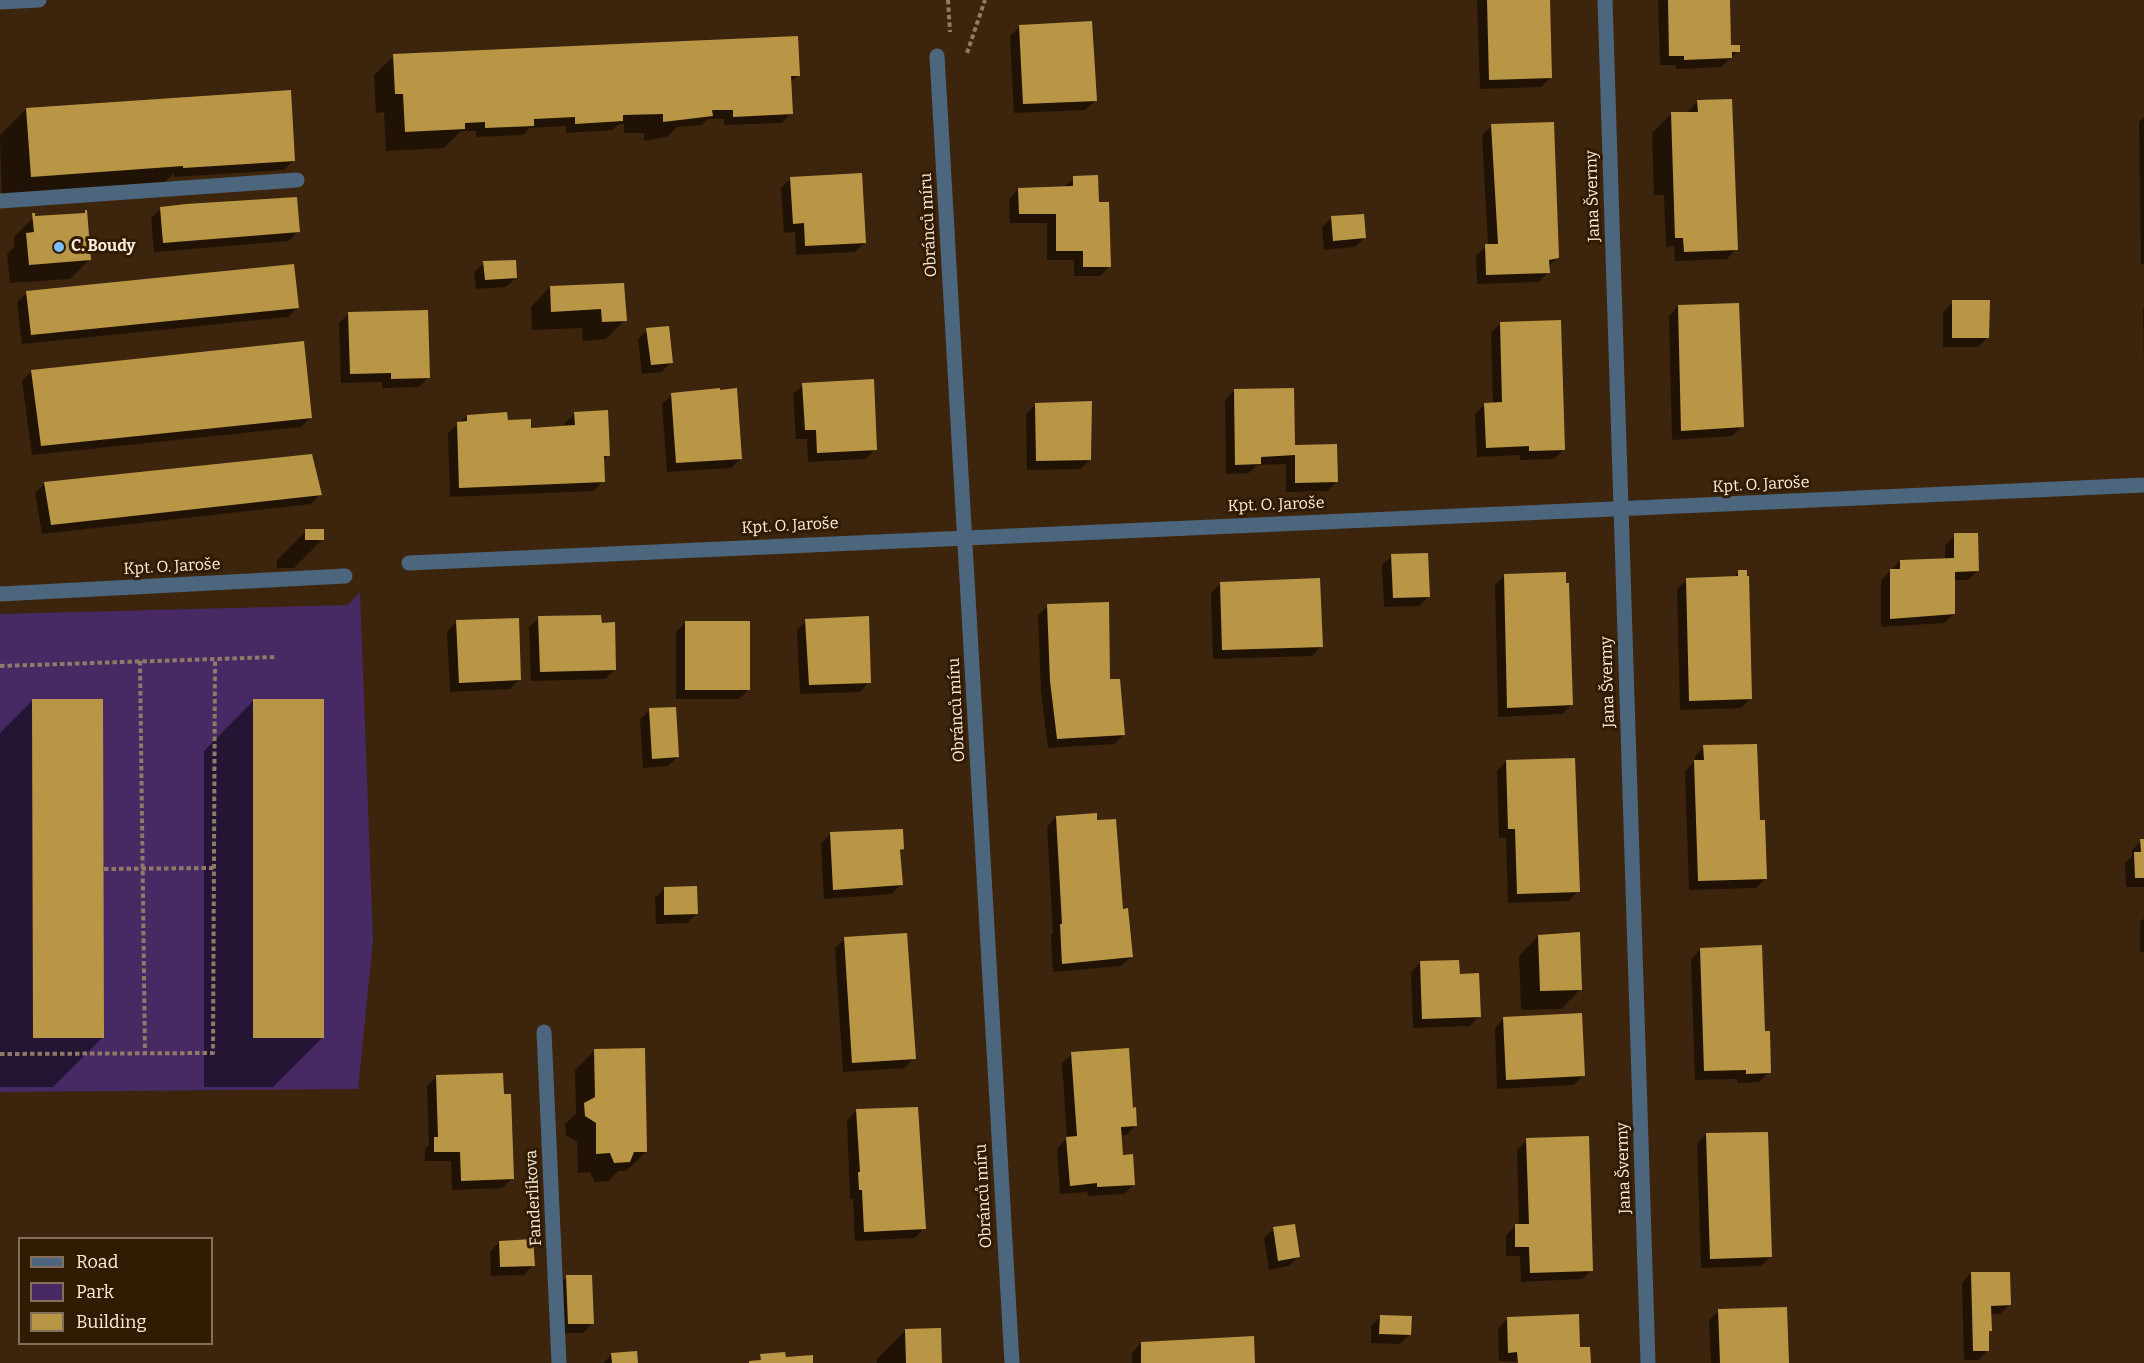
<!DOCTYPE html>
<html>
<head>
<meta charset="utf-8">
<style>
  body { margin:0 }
  #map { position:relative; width:2144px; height:1363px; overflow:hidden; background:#3c250c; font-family:Bitter,serif }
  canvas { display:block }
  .legend { position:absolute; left:18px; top:1237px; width:195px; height:108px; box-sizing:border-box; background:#311b03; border:2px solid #836f5b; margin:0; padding:8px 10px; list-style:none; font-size:18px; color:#fdeedf }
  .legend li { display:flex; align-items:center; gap:12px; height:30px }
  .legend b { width:30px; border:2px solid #836f5b }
</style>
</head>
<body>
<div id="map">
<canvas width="2144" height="1363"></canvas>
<ul class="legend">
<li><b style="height:8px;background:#4c667d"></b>Road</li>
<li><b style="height:16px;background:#472963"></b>Park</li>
<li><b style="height:16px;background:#b99646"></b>Building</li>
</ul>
</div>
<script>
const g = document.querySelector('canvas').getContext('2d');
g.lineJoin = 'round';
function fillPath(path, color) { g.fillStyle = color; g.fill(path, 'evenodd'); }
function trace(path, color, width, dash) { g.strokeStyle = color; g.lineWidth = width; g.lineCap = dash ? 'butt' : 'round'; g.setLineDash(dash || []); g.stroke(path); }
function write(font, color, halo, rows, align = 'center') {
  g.font = font + ' Bitter,serif'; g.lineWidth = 6; g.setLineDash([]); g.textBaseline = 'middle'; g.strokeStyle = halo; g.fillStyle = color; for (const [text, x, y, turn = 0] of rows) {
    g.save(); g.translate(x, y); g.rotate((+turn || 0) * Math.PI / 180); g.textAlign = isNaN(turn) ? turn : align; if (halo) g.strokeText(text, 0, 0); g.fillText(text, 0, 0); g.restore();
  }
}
fillPath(new Path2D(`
  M 360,592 L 373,941 L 358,1089 L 0,1092 L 0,614 L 348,605 Z`), '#472963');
fillPath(new Path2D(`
  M 1477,0 L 1548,0 L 1551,77 L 1541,87 L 1480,89 Z
  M 1658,0 L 1728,0 L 1730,47 L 1739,51 L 1721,67 L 1676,69 L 1676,65 L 1660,65 Z
  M 1020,26 L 1095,101 L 1085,110 L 1014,113 L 1010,36 Z
  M 394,56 L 798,75 L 790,83 L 791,113 L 782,123 L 724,125 L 724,119 L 708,119 L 702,125 L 677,127 L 667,137 L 644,141 L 644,133 L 624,133 L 624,124 L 619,124 L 612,130 L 566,133 L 566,126 L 529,128 L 523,135 L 476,137 L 476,131 L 461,131 L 444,148 L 386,151 L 384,112 L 376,113 L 374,75 Z
  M 1698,101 L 1736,249 L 1727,259 L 1675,261 L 1674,246 L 1666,247 L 1664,195 L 1654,195 L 1652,133 L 1671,114 L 1686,114 Z
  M 26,109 L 294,160 L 284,170 L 174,177 L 174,173 L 153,194 L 2,205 L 0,135 Z
  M 2144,117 L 2144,264 L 2141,264 L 2139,122 Z
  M 1492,126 L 1557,258 L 1548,267 L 1548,272 L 1539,282 L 1477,284 L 1476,255 L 1488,245 L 1482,135 Z
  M 791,178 L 864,243 L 855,252 L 796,255 L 795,232 L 784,233 L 781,188 Z
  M 1074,178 L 1098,203 L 1110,266 L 1100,276 L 1074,276 L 1074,260 L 1047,260 L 1047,223 L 1010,223 L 1009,199 L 1018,189 L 1064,187 Z
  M 161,209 L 298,231 L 289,241 L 154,252 L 151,218 Z
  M 33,218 L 89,260 L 70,279 L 10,283 L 7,254 L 14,247 L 14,237 Z
  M 1332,218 L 1364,238 L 1355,247 L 1324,250 L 1322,227 Z
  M 484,263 L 516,278 L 506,287 L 476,289 L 474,272 Z
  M 623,284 L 625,320 L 606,339 L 583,341 L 582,328 L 532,330 L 531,307 L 550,287 Z
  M 27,293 L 297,308 L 288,317 L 22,344 L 17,302 Z
  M 1953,302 L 1988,337 L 1978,347 L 1943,347 L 1943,312 Z
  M 1678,306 L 1742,426 L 1732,436 L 1672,440 L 1669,316 Z
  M 2143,309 L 2144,309 L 2144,369 Z
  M 348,314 L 429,377 L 419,387 L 382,388 L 382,382 L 341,383 L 339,323 Z
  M 1501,323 L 1564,449 L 1554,459 L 1520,460 L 1520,455 L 1477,457 L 1475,414 L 1485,404 L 1493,404 L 1491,333 Z
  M 647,330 L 671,362 L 662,372 L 642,374 L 638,339 Z
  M 31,372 L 311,417 L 301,427 L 32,455 L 22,381 Z
  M 803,385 L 875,449 L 866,459 L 808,462 L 807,439 L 796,439 L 793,394 Z
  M 1235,390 L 1293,447 L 1337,481 L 1327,491 L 1286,492 L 1286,464 L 1257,465 L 1249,473 L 1226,474 L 1225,400 Z
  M 672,395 L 741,458 L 731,468 L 667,472 L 662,404 Z
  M 1036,404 L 1090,460 L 1080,469 L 1027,470 L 1026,414 Z
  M 575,413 L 608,455 L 602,461 L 603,481 L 594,491 L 450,497 L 448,433 L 467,416 L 506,422 L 530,429 L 565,427 L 565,423 Z
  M 45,483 L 320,494 L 311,504 L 42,534 L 35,493 Z
  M 306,531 L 323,539 L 294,568 L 277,568 L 277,560 Z
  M 1955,535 L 1978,570 L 1968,580 L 1953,580 L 1954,614 L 1944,623 L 1881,627 L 1881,580 L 1900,561 L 1945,560 L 1945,545 Z
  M 1392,556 L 1428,597 L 1419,606 L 1384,607 L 1382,565 Z
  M 1739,572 L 1750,698 L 1741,708 L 1680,710 L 1677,589 L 1687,580 L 1732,578 Z
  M 1504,576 L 1572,704 L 1562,714 L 1498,717 L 1495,585 Z
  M 1221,583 L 1321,646 L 1312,656 L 1213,659 L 1211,593 Z
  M 1048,606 L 1109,680 L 1123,735 L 1114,744 L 1048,748 L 1041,692 L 1038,615 Z
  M 539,618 L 615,670 L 605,679 L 531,681 L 529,627 Z
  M 457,621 L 520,679 L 510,689 L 450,692 L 447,631 Z
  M 806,621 L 869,682 L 860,692 L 800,694 L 797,630 Z
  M 685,623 L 748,690 L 739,699 L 676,699 L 676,632 Z
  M 33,700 L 103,1037 L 53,1087 L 0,1087 L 0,733 Z
  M 253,701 L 323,1037 L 273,1087 L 204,1087 L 204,751 Z
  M 650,710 L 678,756 L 668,766 L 643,768 L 640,719 Z
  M 1704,747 L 1759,822 L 1765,879 L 1756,888 L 1689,890 L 1685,771 L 1695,761 L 1695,756 Z
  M 1506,761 L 1578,891 L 1569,901 L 1508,903 L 1506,838 L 1499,838 L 1497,771 Z
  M 1056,817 L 1096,822 L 1121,911 L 1131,957 L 1121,966 L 1053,972 L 1051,935 L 1053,933 L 1047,827 Z
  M 830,834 L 903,849 L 899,853 L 901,884 L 892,894 L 824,899 L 821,843 Z
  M 2141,841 L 2144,841 L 2144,887 L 2126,887 L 2125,863 L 2132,856 L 2132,850 Z
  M 665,888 L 697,913 L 687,923 L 656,924 L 655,898 Z
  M 2144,918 L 2144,952 L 2140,952 L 2140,922 Z
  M 1538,936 L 1581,989 L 1561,1009 L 1521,1010 L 1519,956 Z
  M 845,939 L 914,1058 L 905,1068 L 843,1072 L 835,948 Z
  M 1701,949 L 1764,1033 L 1769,1072 L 1759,1082 L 1737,1083 L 1737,1079 L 1695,1080 L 1691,959 Z
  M 1420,963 L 1458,975 L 1479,1016 L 1470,1026 L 1413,1028 L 1411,972 Z
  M 1504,1018 L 1583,1075 L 1574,1085 L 1497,1089 L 1495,1028 Z
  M 595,1050 L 646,1152 L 626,1171 L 618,1171 L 609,1181 L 595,1182 L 590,1172 L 578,1173 L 577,1142 L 566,1135 L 565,1124 L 576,1114 L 575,1070 Z
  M 1072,1054 L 1136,1125 L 1126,1135 L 1120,1135 L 1121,1157 L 1134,1184 L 1124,1194 L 1088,1196 L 1087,1192 L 1060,1194 L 1057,1148 L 1067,1138 L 1062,1063 Z
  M 437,1076 L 512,1179 L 502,1188 L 452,1190 L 451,1161 L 425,1161 L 425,1148 L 429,1145 L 427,1086 Z
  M 857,1110 L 924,1228 L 915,1238 L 855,1241 L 853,1199 L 850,1199 L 847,1120 Z
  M 1706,1134 L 1771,1256 L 1761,1266 L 1701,1268 L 1697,1144 Z
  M 1527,1140 L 1592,1270 L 1582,1279 L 1521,1282 L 1520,1256 L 1506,1256 L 1506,1235 L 1516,1226 L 1519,1226 L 1517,1150 Z
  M 1274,1228 L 1298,1257 L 1289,1266 L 1269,1270 L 1264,1238 Z
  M 499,1242 L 533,1265 L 524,1275 L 491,1276 L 490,1252 Z
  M 1971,1273 L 2009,1305 L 2000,1314 L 1990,1314 L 1990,1330 L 1987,1333 L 1988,1350 L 1978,1360 L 1964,1360 L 1962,1283 Z
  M 567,1277 L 592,1323 L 583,1333 L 559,1333 L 557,1286 Z
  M 1719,1311 L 1788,1363 L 1711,1363 L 1709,1320 Z
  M 1381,1316 L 1410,1334 L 1400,1344 L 1371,1343 L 1371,1326 Z
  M 1508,1318 L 1579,1349 L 1589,1363 L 1499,1361 L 1498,1328 Z
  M 905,1331 L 940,1363 L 877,1363 L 877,1359 Z
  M 1141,1343 L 1254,1363 L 1132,1363 L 1132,1353 Z
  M 612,1354 L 636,1363 L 603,1363 Z`), '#0007');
fillPath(new Path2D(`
  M 1487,0 L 1550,0 L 1552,78 L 1489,80 Z
  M 1668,0 L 1730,0 L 1731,45 L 1740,45 L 1740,52 L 1732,52 L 1732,58 L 1684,60 L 1684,56 L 1669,56 Z
  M 1092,21 L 1097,101 L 1023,104 L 1019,25 Z
  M 798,36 L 800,76 L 791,76 L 793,114 L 733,117 L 733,110 L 712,110 L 713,116 L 663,122 L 663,114 L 623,115 L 623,121 L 575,124 L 575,117 L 534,119 L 534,126 L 485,128 L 485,122 L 465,123 L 465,129 L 405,132 L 403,94 L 395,94 L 393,54 Z
  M 291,90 L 295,161 L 183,168 L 183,166 L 31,177 L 26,108 Z
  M 1732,99 L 1738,250 L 1684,252 L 1683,238 L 1675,238 L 1671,112 L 1698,112 L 1697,100 Z
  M 1554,122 L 1559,258 L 1549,260 L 1550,273 L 1486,275 L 1485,244 L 1498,244 L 1491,124 Z
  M 862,173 L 866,243 L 805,246 L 804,223 L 793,224 L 790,177 Z
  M 1098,175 L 1099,202 L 1109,202 L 1111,267 L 1083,267 L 1083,251 L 1056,251 L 1056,214 L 1019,214 L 1018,188 L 1073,186 L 1073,176 Z
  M 297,197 L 300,232 L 163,243 L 160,207 L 186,204 Z
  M 85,210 L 87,210 L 91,260 L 29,265 L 26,233 L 34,232 L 32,213 L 35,213 L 35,216 L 85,213 Z
  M 1364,214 L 1366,238 L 1333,241 L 1331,216 Z
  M 516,260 L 517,278 L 485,280 L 483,261 Z
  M 294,264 L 299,308 L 31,335 L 26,291 Z
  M 624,283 L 627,321 L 602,322 L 601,309 L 551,312 L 550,286 Z
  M 1952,300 L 1990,300 L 1989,338 L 1952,338 Z
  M 1739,303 L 1744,427 L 1681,431 L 1678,305 Z
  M 428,310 L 430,378 L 391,379 L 391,373 L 350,374 L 348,312 Z
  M 1561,320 L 1565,450 L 1529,451 L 1529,446 L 1486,448 L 1484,403 L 1502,402 L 1500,322 Z
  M 669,326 L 673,363 L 651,365 L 646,328 Z
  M 304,341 L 312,418 L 41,446 L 31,370 Z
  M 874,379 L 877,450 L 817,453 L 816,430 L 805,430 L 802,383 Z
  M 720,388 L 720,390 L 737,388 L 742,459 L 676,463 L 671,393 Z
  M 1294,388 L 1295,445 L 1337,444 L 1338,482 L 1295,483 L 1295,455 L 1261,457 L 1261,464 L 1235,465 L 1234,389 Z
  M 1092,401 L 1091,460 L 1036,461 L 1035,403 Z
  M 608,410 L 610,456 L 604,456 L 605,482 L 459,488 L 457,422 L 467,421 L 467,415 L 507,412 L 508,420 L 531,419 L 531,428 L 575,425 L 574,412 Z
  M 312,454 L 322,495 L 51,525 L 44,482 Z
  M 305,529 L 324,529 L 324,540 L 305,540 Z
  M 1954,533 L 1978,533 L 1979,571 L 1955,572 L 1955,614 L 1890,619 L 1890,569 L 1900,569 L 1900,560 L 1954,558 Z
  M 1428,553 L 1430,597 L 1393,598 L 1391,554 Z
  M 1738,570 L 1747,570 L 1747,576 L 1749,576 L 1752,699 L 1689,701 L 1686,578 L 1738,576 Z
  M 1566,572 L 1566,583 L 1569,583 L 1573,705 L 1507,708 L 1504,574 Z
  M 1320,578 L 1323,647 L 1222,650 L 1220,582 Z
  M 1109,602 L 1110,679 L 1120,679 L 1125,735 L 1057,739 L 1050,681 L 1047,604 Z
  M 601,615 L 602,623 L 615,622 L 616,670 L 540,672 L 538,616 Z
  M 869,616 L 871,683 L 809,685 L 805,619 Z
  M 519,618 L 521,680 L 459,683 L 456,620 Z
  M 685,621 L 750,621 L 750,690 L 685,690 Z
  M 32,699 L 103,699 L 104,1038 L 33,1038 Z
  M 253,699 L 324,699 L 324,1038 L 253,1038 Z
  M 676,707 L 679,757 L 652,759 L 649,708 Z
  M 1757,744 L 1760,820 L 1765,820 L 1767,879 L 1698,881 L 1694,760 L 1704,760 L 1703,745 Z
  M 1575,758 L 1580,892 L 1517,894 L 1515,829 L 1508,829 L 1506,760 Z
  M 1097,813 L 1097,820 L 1116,819 L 1123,909 L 1128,908 L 1133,957 L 1062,964 L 1060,924 L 1062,924 L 1056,816 Z
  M 903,829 L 904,849 L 900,850 L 903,885 L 833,890 L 830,832 Z
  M 2140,839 L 2144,839 L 2144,878 L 2135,878 L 2134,852 L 2141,852 Z
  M 697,886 L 698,914 L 664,915 L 664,887 Z
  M 1580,932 L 1582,990 L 1540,991 L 1538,935 Z
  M 907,933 L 916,1059 L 852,1063 L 844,937 Z
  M 1762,945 L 1765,1031 L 1770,1031 L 1771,1073 L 1746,1074 L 1746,1070 L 1704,1071 L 1700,948 Z
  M 1459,960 L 1460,974 L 1479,973 L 1481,1017 L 1422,1019 L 1420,961 Z
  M 1582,1013 L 1585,1076 L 1506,1080 L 1503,1017 Z
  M 645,1048 L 647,1152 L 634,1152 L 630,1162 L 614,1163 L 610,1153 L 596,1154 L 596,1123 L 585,1116 L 584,1103 L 595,1097 L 594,1049 Z
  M 1129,1048 L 1133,1108 L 1136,1107 L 1137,1126 L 1121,1127 L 1123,1155 L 1133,1154 L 1135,1185 L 1097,1187 L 1097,1183 L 1070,1186 L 1066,1137 L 1077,1136 L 1071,1052 Z
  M 503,1073 L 504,1094 L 511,1094 L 514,1179 L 461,1181 L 460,1152 L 434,1152 L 434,1137 L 438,1137 L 436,1075 Z
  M 918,1107 L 926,1229 L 864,1232 L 862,1190 L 859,1190 L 858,1172 L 860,1172 L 856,1109 Z
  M 1768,1132 L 1772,1257 L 1710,1259 L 1706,1133 Z
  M 1589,1136 L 1593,1271 L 1530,1273 L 1529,1247 L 1515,1247 L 1515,1224 L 1529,1224 L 1526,1138 Z
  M 1295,1224 L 1300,1257 L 1278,1261 L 1273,1227 Z
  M 533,1239 L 535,1266 L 500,1267 L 499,1241 Z
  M 1971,1272 L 2010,1272 L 2011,1305 L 1991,1306 L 1992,1331 L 1989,1331 L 1989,1351 L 1973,1351 Z
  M 566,1275 L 592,1275 L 594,1324 L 568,1324 Z
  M 1787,1307 L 1789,1363 L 1720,1363 L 1718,1309 Z
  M 1579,1314 L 1580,1347 L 1590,1347 L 1591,1363 L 1518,1363 L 1517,1352 L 1508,1353 L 1507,1317 Z
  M 1380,1315 L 1412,1316 L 1411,1335 L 1379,1334 Z
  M 941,1328 L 942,1363 L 906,1363 L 905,1329 Z
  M 1254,1336 L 1255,1363 L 1141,1363 L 1141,1342 Z
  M 637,1351 L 638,1363 L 612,1363 L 611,1353 Z
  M 785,1352 L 786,1357 L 813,1355 L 813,1363 L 749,1363 L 749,1361 L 761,1360 L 760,1354 Z`), '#b99646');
trace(new Path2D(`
  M 948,0 L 950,32
  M 967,53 L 985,0
  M 140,661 L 145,1053
  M 0,666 L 277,657
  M 104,869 L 214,868
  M 0,1054 L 213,1053 L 215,659`), '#8e7a66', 4, [4.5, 3]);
trace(new Path2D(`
  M 1605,0 L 1648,1363
  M 0,2 L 39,0
  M 937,56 L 1012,1363
  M 0,201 L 297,180
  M 409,563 C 988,534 1566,512 2144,485
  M 0,594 L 345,576
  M 544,1032 L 559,1363`), '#4c667d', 15);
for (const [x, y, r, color] of [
  [59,247,6,"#7bbef8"]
]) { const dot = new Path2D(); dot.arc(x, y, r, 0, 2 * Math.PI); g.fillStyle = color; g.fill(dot); trace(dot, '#311b03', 2); }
write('16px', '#fdeedf', '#311b03', [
  ["Jana Švermy",1593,196,-92],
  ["Obránců míru",929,225,-93],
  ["Kpt. O. Jaroše",1761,485,-3],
  ["Kpt. O. Jaroše",1276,505,-2],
  ["Kpt. O. Jaroše",790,526,-3],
  ["Kpt. O. Jaroše",172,567,-3],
  ["Jana Švermy",1608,682,-92],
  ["Obránců míru",957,710,-93],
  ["Jana Švermy",1624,1168,-92],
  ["Obránců míru",984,1196,-93],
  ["Fanderlíkova",534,1198,-93]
]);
write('bold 16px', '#fdeedf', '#311b03', [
  ["C. Boudy",71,247]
], 'left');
</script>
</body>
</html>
